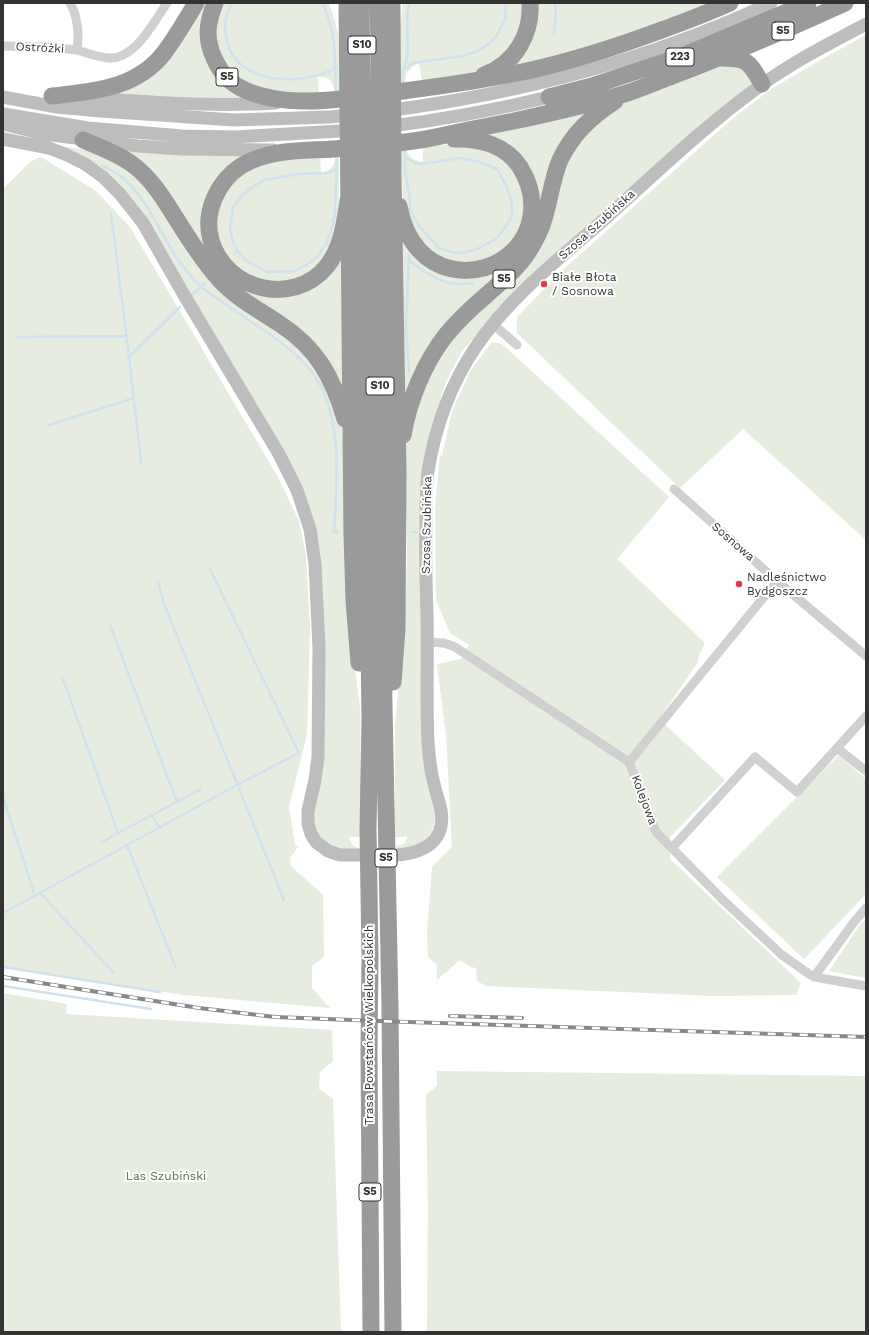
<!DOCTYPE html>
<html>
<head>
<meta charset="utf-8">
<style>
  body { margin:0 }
  #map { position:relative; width:869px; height:1335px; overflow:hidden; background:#fff; font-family:"Work Sans",sans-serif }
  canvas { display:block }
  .frame { position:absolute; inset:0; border:4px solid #333; pointer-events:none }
</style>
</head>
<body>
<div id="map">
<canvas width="869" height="1335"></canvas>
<div class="frame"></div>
</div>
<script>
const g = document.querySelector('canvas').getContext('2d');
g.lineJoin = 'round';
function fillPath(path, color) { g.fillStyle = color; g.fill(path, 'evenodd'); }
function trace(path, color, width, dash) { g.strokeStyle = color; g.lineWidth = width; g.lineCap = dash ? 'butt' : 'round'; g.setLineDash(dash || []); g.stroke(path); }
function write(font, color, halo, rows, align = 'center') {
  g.font = font + ' "Work Sans",sans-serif'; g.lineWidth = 4; g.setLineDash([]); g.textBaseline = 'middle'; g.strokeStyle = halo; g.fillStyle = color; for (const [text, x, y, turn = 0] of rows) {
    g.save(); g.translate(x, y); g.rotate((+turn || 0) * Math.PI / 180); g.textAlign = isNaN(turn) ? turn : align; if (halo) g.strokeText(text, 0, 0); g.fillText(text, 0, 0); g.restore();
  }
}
fillPath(new Path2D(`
  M 201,3 L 209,3 L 203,39 L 253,99 L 224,101 L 107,95 L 118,92 Z
  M 220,3 L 328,3 C 342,30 340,62 341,91 L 334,92 C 334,81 329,76 318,77 L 319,94 L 288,96 L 249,88 L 220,61 L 213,22 Z
  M 403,3 L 526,3 L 522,33 L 496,63 L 470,74 L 422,82 L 419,63 C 409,68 405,73 405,84 L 400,85 L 399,35 Z
  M 535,3 L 718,3 L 635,35 L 510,70 Z
  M 866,35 L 866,540 L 743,429 L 680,488 L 517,333 L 517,317 L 564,269 L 732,119 L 771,89 L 833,53 Z
  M 739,64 L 752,80 L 751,85 L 487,324 L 462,351 L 444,386 L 434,425 L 423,754 C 424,764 425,775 427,785 C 430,794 434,803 435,812 C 436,827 428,842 414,848 C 409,850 401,849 396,849 L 396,846 C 402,846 406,843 407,837 L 395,837 L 395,725 L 406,599 L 407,547 L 404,463 L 408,432 L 416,402 L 448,341 L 497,294 L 570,149 L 618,105 L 724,65 Z
  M 596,106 L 525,249 L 453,322 L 402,418 L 399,224 L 423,260 L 504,265 L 536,190 L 476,135 Z
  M 3,132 L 16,137 L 90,151 L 133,171 L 279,330 L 315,366 L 341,423 L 344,445 L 353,652 L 360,708 L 361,837 L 349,837 C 351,844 354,848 361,848 L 361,851 L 341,850 L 322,841 L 313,825 L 321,592 L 319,547 L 311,515 L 123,189 L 105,170 L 85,157 L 3,136 Z
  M 466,143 L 510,161 L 528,204 L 518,239 L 490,262 L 454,265 L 422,247 L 403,202 L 401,150 L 406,149 C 409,158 415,161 423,162 L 423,147 Z
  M 114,147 L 256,155 L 225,173 L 208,245 L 280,295 L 344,242 L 345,403 L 336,382 L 256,304 Z
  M 335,156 L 339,156 L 339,218 L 330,251 L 308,276 L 275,285 L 234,269 L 216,240 L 217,206 L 235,178 L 264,163 L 320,157 L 321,172 C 330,172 336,165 335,156 Z
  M 41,157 L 96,191 L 130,227 L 278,477 L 299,521 L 306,555 L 310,626 L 307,734 L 289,807 L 295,845 L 298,847 L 290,858 L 291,866 L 323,895 L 324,957 L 312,966 L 312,988 L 330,1008 L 184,995 L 3,967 L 3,189 L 30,162 Z
  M 492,342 L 502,344 L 669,497 L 617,559 L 705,643 L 699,655 L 698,662 L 659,719 L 725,780 L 670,837 L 670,859 L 801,983 L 796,995 L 713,996 L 486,986 L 477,981 L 476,968 L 471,967 L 460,960 L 437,980 L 437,965 L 428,957 L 427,933 L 432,867 L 452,847 L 446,736 L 437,664 L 461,659 L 469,645 L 450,633 L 436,600 L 435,507 L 440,455 L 442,456 L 452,411 L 471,370 Z
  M 839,755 L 866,779 L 866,894 L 804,959 L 717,877 Z
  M 866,919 L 866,978 L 829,971 L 859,926 Z
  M 3,993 L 67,1004 L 66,1014 L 332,1030 L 333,1061 L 320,1072 L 319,1089 L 333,1099 L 341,1332 L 3,1332 Z
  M 437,1071 L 866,1076 L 866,1332 L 427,1332 L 428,1209 L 426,1095 L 437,1086 Z`), '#e6ecdf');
trace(new Path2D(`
  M 232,3 C 225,16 223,27 227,42 C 239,86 302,86 336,68
  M 322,3 C 337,31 335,63 336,94
  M 554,34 L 556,16 L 555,3
  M 404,69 L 413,63 L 462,56 L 478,51 L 490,43 L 497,35 L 505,20 L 506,3
  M 403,85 L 403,70 L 406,62 L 408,48 L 407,18 L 409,3
  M 405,148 L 405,171 L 410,199 L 410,210 L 419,226 L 439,248 L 452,252 L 463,253 L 477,249 L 496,239 L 506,226 L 512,216 L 512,203 L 507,187 L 497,169 L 480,162 L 460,158 L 421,164 L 415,163 L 405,157
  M 102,166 C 110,170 119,174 125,180 C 145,198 156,223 169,245 C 175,258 185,269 194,280 C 203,290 214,296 225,304 C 240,315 257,325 272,336 C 288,347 305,361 316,378 C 343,418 337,486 334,532 L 337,532
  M 111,214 L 129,356
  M 238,251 L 245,260 L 267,272 L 295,271 L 306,265 L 316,258 L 327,243 L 333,224 L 335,212 L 337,155
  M 235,253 L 238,251 L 233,242 L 230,229 L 233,207 L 242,196 L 252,187 L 264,180 L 299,174 L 327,173 L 337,169
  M 409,255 L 406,330 L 409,372
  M 409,260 C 422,271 439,283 457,284 C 462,285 468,283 473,283
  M 192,295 L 205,283
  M 18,337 L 126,336
  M 49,425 L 134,398
  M 141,463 L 129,357 L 180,307
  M 412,532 L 416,532
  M 158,581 L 163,601 L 284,900
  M 110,625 L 177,802 L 152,815
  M 63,679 L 118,833 L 152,815 L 159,828
  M 3,797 L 35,896
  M 177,802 L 201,789
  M 102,842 L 118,833
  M 127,845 L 176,968
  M 40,893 L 113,972
  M 3,913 L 237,785 L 299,753 L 210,569
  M 3,967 L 160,992
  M 3,986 L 151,1009`), '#cfe2ee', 2.5);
trace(new Path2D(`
  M 3,46 L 48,47 L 77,50 C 79,35 78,16 70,3
  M 77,50 C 87,53 98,57 108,58 C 135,60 153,23 167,3
  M 493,324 L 517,345
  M 674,489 L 777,581 L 866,656
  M 427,642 L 444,643 L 455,647 L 629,762 L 656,832 L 724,901 L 782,955 L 809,974 L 814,977 L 866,986
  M 837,748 L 866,771
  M 629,762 L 777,581
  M 672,848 L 755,757 L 797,792 L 866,716
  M 814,977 L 854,922 L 866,908`), '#d0d0d0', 9);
trace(new Path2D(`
  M 3,97 L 57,107 L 100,111 L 234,120 L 330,117 L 357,114
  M 78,97 C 144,102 210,107 276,103
  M 385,111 C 517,94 649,60 771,3
  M 3,114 L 88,128 L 182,136 L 235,137 L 357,130
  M 3,124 L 44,134 L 138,146 L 182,149 L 273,150
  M 385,127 C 440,120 495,110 549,97
  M 3,139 L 49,148 L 67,155 L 85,164 L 103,177 L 120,194 L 143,223 L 184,295 L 279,454 L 297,490 L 310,529 L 315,564 L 319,648 L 318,757 L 315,780 L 308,811 L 308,824 L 311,834 L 316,842 L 328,851 L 340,855 L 361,855
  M 396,855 C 415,854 437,847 441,826 C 444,811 437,798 434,784 C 430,770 429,756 428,742 C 426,700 428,657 427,614 C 426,584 425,554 426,524 C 426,506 426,488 428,471 C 435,428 451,384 475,348 C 508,299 555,262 599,224 C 652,177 703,127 760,86 C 793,62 830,43 866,24`), '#bdbdbd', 13);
trace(new Path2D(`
  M 215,3 C 207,23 205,38 214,58 C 220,72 231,84 245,90 C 287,109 344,99 389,93 C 426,88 465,83 502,76 C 552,67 601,52 648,35 C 676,25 703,15 730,3
  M 347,3 L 352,535 L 354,600 L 359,663
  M 361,3 L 370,719 L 368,829 L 370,955 L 369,1052 L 371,1332
  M 378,3 L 379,45 L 379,179 L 383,654 L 390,1008 L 393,1332
  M 392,3 L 393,174 L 398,472 L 397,629 L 393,682
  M 721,58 C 749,58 749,62 762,84
  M 484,75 C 515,64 532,34 530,3
  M 52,96 C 94,91 136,89 164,53 C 176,37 186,20 196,3
  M 549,97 L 592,86 L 682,56 L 808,3
  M 83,140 C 100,147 117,153 132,164 C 152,179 164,199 177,220 C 190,241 203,261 219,279 C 236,298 259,310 280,324 C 317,348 333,378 345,419
  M 349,195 C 345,219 343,246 327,266 C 293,308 225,290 211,240 C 203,212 218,181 241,166 C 268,149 303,151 333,149 C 360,147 386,145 413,141 C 431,139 449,134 468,130 C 483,127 499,124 514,121 C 551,113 588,105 624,94 C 640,89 656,82 672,76 C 731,54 788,29 845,3
  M 399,206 C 402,222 408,238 419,250 C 454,289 523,269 531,216 C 534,198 530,183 520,167 C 506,145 479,138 454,139
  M 403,435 C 409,400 424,363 446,335 C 457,322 469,310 482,299 C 498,284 517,270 529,251 C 535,241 541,230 544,219 C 550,200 552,179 560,160 C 573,133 590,118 615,101`), '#9a9a9a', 17);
const rail = new Path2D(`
  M 3,977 L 199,1008 L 275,1017 L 378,1021 L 866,1037
  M 450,1016 L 522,1018`);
trace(rail, '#888', 4);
trace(rail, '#fff', 2.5, [8]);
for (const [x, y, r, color] of [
  [544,284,4,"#e63946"],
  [739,584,4,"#e63946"]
]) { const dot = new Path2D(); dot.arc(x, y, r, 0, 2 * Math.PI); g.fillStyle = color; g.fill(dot); trace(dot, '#fff', 1.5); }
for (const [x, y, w] of [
  [783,31,22],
  [362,45,28],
  [680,57,28],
  [227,77,22],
  [504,279,22],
  [380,386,28],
  [386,858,22],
  [370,1192,22]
]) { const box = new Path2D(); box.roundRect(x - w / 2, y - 9, w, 18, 3); g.fillStyle = '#fff'; g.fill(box); trace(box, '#333', 1); }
write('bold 11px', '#333', null, [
  ["S5",783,31],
  ["S10",362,45],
  ["223",680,57],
  ["S5",227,77],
  ["S5",504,279],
  ["S10",380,386],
  ["S5",386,858],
  ["S5",370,1192]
]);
write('12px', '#333', '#fff', [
  ["Ostróżki",40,48,3],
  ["Szosa Szubińska",597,225,-42],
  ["Szosa Szubińska",427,525,-89],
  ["Sosnowa",733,542,41],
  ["Kolejowa",644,800,69],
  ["Trasa Powstańców Wielkopolskich",369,1025,-90]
]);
write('12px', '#333', '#fff', [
  ["Białe Błota",552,277],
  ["/ Sosnowa",552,291],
  ["Nadleśnictwo",747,577],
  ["Bydgoszcz",747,591]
], 'left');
write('12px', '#56703f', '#fff', [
  ["Las Szubiński",166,1176]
]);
</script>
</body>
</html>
